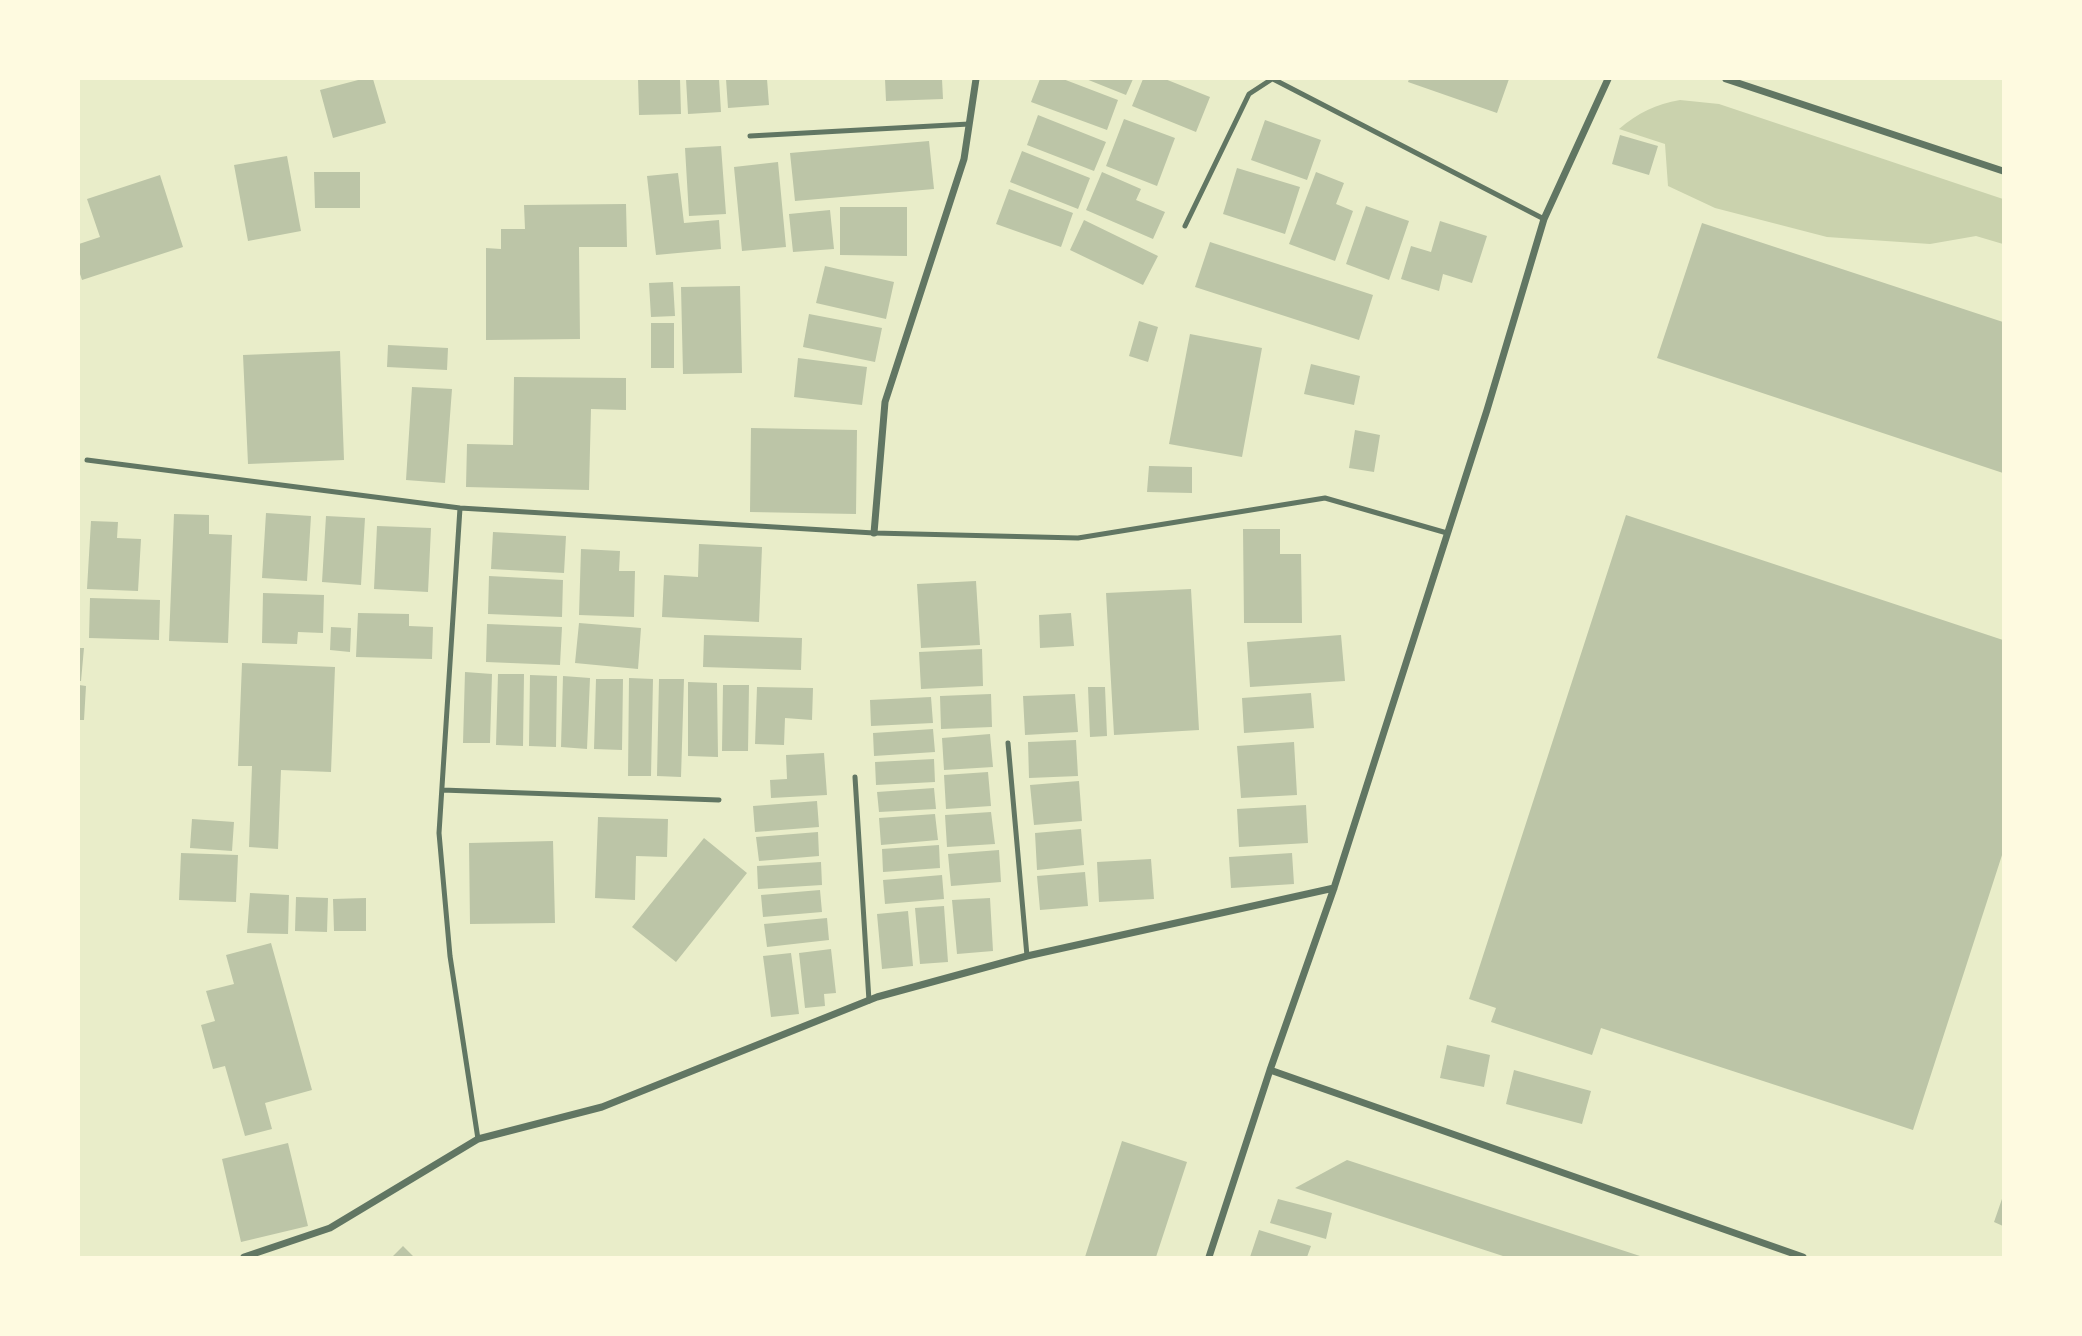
<!DOCTYPE html>
<html>
<head>
<meta charset="utf-8">
<style>
  body { margin:0 }
  #map { position:relative; width:2082px; height:1336px; overflow:hidden; background:#e9edc9; font-family:"Nunito Sans",sans-serif }
  canvas { display:block }
  .frame { position:absolute; inset:0; border:80px solid #fefae0; pointer-events:none }
</style>
</head>
<body>
<div id="map">
<canvas width="2082" height="1336"></canvas>
<div class="frame"></div>
</div>
<script>
const g = document.querySelector('canvas').getContext('2d');
g.lineJoin = 'round';
function fillPath(path, color) { g.fillStyle = color; g.fill(path, 'evenodd'); }
function trace(path, color, width, dash) { g.strokeStyle = color; g.lineWidth = width; g.lineCap = dash ? 'butt' : 'round'; g.setLineDash(dash || []); g.stroke(path); }
fillPath(new Path2D(`
  M 1680,100 L 1719,104 L 2003,199 L 2003,244 L 1976,236 L 1930,244 L 1827,237 L 1715,208 L 1668,186 L 1665,144 L 1619,129 C 1638,113 1656,104 1680,100 Z`), '#cad2ad');
fillPath(new Path2D(`
  M 362,79 L 373,79 L 386,123 L 333,138 L 320,90 Z
  M 638,79 L 680,79 L 681,114 L 639,115 Z
  M 686,79 L 719,79 L 721,112 L 688,114 Z
  M 726,79 L 767,79 L 769,105 L 728,108 Z
  M 885,79 L 942,79 L 943,99 L 886,101 Z
  M 1040,79 L 1063,79 L 1118,100 L 1107,130 L 1031,102 Z
  M 1086,79 L 1133,79 L 1126,95 Z
  M 1143,79 L 1165,79 L 1210,97 L 1196,132 L 1132,106 Z
  M 1409,79 L 1509,79 L 1497,113 L 1408,82 Z
  M 1038,115 L 1106,142 L 1094,171 L 1027,145 Z
  M 1124,119 L 1175,138 L 1157,186 L 1106,166 Z
  M 1265,120 L 1321,140 L 1307,180 L 1251,160 Z
  M 1620,135 L 1658,146 L 1649,175 L 1612,164 Z
  M 929,141 L 934,189 L 795,201 L 790,153 Z
  M 721,146 L 726,214 L 689,216 L 685,148 Z
  M 1022,151 L 1090,178 L 1078,209 L 1010,182 Z
  M 287,156 L 301,231 L 248,241 L 234,165 Z
  M 778,162 L 786,247 L 742,251 L 734,167 Z
  M 1237,168 L 1300,187 L 1285,234 L 1223,214 Z
  M 314,172 L 360,172 L 360,208 L 315,208 Z
  M 1102,172 L 1141,189 L 1136,200 L 1165,212 L 1153,239 L 1086,210 Z
  M 1316,172 L 1344,183 L 1336,204 L 1353,211 L 1335,261 L 1289,244 Z
  M 678,173 L 684,223 L 719,220 L 721,249 L 656,255 L 647,176 Z
  M 160,175 L 183,247 L 82,280 L 79,271 L 79,244 L 100,237 L 87,199 Z
  M 1009,189 L 1073,213 L 1061,247 L 996,224 Z
  M 626,204 L 627,247 L 579,247 L 580,339 L 486,340 L 486,248 L 501,249 L 501,229 L 525,229 L 524,205 Z
  M 1366,206 L 1409,221 L 1389,280 L 1346,264 Z
  M 840,207 L 907,207 L 907,256 L 840,255 Z
  M 830,210 L 834,249 L 793,252 L 789,214 Z
  M 1084,220 L 1158,256 L 1143,285 L 1070,250 Z
  M 1440,221 L 1487,236 L 1472,283 L 1443,274 L 1439,291 L 1401,279 L 1411,246 L 1431,252 Z
  M 1702,223 L 2003,322 L 2003,473 L 1657,358 Z
  M 1210,242 L 1373,295 L 1359,340 L 1195,287 Z
  M 825,266 L 894,282 L 886,319 L 816,303 Z
  M 673,282 L 675,316 L 651,317 L 649,283 Z
  M 740,286 L 742,373 L 683,374 L 681,287 Z
  M 809,314 L 882,328 L 875,362 L 803,347 Z
  M 1139,321 L 1158,327 L 1148,362 L 1129,356 Z
  M 651,323 L 674,323 L 674,368 L 651,368 Z
  M 1190,334 L 1262,348 L 1242,457 L 1169,444 Z
  M 388,345 L 448,348 L 447,370 L 387,367 Z
  M 340,351 L 344,460 L 248,464 L 243,355 Z
  M 798,358 L 867,367 L 862,405 L 794,397 Z
  M 1311,364 L 1360,376 L 1354,405 L 1304,394 Z
  M 514,377 L 626,378 L 626,410 L 591,409 L 589,490 L 466,487 L 467,444 L 513,445 Z
  M 412,387 L 452,389 L 445,483 L 406,480 Z
  M 751,428 L 857,430 L 856,514 L 750,512 Z
  M 1355,430 L 1380,435 L 1374,472 L 1349,468 Z
  M 1149,466 L 1192,467 L 1192,493 L 1147,492 Z
  M 266,513 L 311,516 L 307,581 L 262,578 Z
  M 174,514 L 209,515 L 209,534 L 232,535 L 228,643 L 169,641 Z
  M 1626,515 L 2003,640 L 2003,852 L 1913,1130 L 1601,1028 L 1592,1055 L 1491,1022 L 1496,1008 L 1469,999 Z
  M 326,516 L 365,518 L 361,585 L 322,582 Z
  M 91,521 L 118,522 L 117,538 L 141,539 L 138,591 L 87,589 Z
  M 377,526 L 431,528 L 428,592 L 374,589 Z
  M 1243,529 L 1280,529 L 1280,554 L 1301,554 L 1302,623 L 1244,623 Z
  M 493,532 L 566,536 L 564,573 L 491,569 Z
  M 699,544 L 762,547 L 759,622 L 662,617 L 664,575 L 698,577 Z
  M 581,549 L 620,551 L 619,571 L 635,571 L 634,617 L 579,615 Z
  M 489,576 L 563,580 L 562,617 L 488,614 Z
  M 976,581 L 980,645 L 921,648 L 917,584 Z
  M 1191,589 L 1199,730 L 1114,735 L 1106,593 Z
  M 263,593 L 324,595 L 323,633 L 298,632 L 297,644 L 262,643 Z
  M 90,598 L 160,600 L 159,640 L 89,638 Z
  M 358,613 L 409,614 L 409,626 L 433,627 L 432,659 L 356,657 Z
  M 1071,613 L 1074,646 L 1040,648 L 1039,615 Z
  M 579,623 L 641,628 L 638,669 L 575,663 Z
  M 487,624 L 562,627 L 560,665 L 486,662 Z
  M 331,627 L 351,628 L 350,652 L 330,650 Z
  M 704,635 L 802,638 L 801,670 L 703,667 Z
  M 1341,635 L 1345,681 L 1250,687 L 1247,642 Z
  M 79,648 L 84,648 L 81,681 L 79,681 Z
  M 982,649 L 983,686 L 921,689 L 919,652 Z
  M 242,663 L 335,667 L 331,772 L 281,770 L 278,849 L 249,847 L 252,766 L 238,766 Z
  M 465,672 L 492,674 L 490,743 L 463,743 Z
  M 498,674 L 524,674 L 523,746 L 496,745 Z
  M 530,675 L 557,676 L 556,747 L 529,746 Z
  M 563,676 L 590,678 L 587,749 L 561,747 Z
  M 629,678 L 653,679 L 651,776 L 628,776 Z
  M 596,679 L 623,679 L 622,750 L 594,749 Z
  M 659,679 L 684,679 L 681,777 L 657,776 Z
  M 688,682 L 717,683 L 718,757 L 688,756 Z
  M 79,685 L 86,686 L 84,720 L 79,720 Z
  M 723,685 L 749,685 L 748,751 L 722,751 Z
  M 757,687 L 813,688 L 812,720 L 785,718 L 784,745 L 755,744 Z
  M 1088,687 L 1105,687 L 1107,736 L 1090,737 Z
  M 1311,693 L 1314,728 L 1244,733 L 1242,698 Z
  M 991,694 L 992,727 L 941,729 L 940,696 Z
  M 1075,694 L 1078,732 L 1025,735 L 1023,696 Z
  M 931,697 L 933,723 L 871,726 L 870,700 Z
  M 933,729 L 935,752 L 874,756 L 873,733 Z
  M 990,734 L 993,767 L 944,770 L 942,738 Z
  M 1076,740 L 1078,776 L 1029,778 L 1028,742 Z
  M 1294,742 L 1297,795 L 1241,798 L 1237,746 Z
  M 824,753 L 827,795 L 771,798 L 770,780 L 787,779 L 786,755 Z
  M 934,759 L 935,782 L 876,785 L 875,762 Z
  M 988,772 L 991,806 L 946,809 L 944,775 Z
  M 1079,781 L 1082,821 L 1034,825 L 1030,785 Z
  M 934,788 L 936,809 L 879,812 L 877,792 Z
  M 817,801 L 819,827 L 755,832 L 753,806 Z
  M 1306,805 L 1308,843 L 1239,847 L 1237,809 Z
  M 991,812 L 995,844 L 947,847 L 945,815 Z
  M 935,814 L 938,840 L 881,845 L 879,818 Z
  M 598,817 L 668,819 L 667,857 L 636,856 L 635,900 L 595,898 Z
  M 192,819 L 234,822 L 232,851 L 190,848 Z
  M 1081,829 L 1084,865 L 1037,870 L 1035,833 Z
  M 818,832 L 819,856 L 759,861 L 756,837 Z
  M 704,838 L 747,873 L 676,962 L 632,927 Z
  M 553,841 L 555,923 L 470,924 L 469,843 Z
  M 939,845 L 940,868 L 883,872 L 882,849 Z
  M 999,850 L 1001,882 L 951,886 L 948,854 Z
  M 181,853 L 238,855 L 236,902 L 179,900 Z
  M 1292,853 L 1294,884 L 1231,888 L 1229,857 Z
  M 1151,859 L 1154,899 L 1099,902 L 1097,862 Z
  M 821,862 L 822,885 L 758,889 L 757,866 Z
  M 1085,872 L 1088,906 L 1040,910 L 1037,876 Z
  M 942,875 L 944,899 L 885,904 L 883,880 Z
  M 820,890 L 822,912 L 763,917 L 761,895 Z
  M 250,893 L 289,895 L 288,934 L 247,933 Z
  M 296,897 L 328,898 L 327,932 L 295,931 Z
  M 366,898 L 366,931 L 334,931 L 333,899 Z
  M 990,898 L 993,951 L 957,954 L 952,900 Z
  M 944,906 L 948,962 L 920,964 L 915,908 Z
  M 908,911 L 913,966 L 882,969 L 877,914 Z
  M 827,918 L 829,940 L 767,947 L 764,924 Z
  M 271,943 L 312,1090 L 265,1103 L 272,1129 L 245,1136 L 225,1066 L 213,1069 L 201,1025 L 215,1021 L 206,991 L 234,984 L 226,955 Z
  M 831,949 L 836,993 L 824,994 L 825,1006 L 805,1008 L 799,953 Z
  M 791,953 L 799,1014 L 771,1017 L 763,956 Z
  M 1447,1045 L 1490,1055 L 1484,1087 L 1440,1078 Z
  M 1514,1070 L 1591,1091 L 1582,1124 L 1506,1104 Z
  M 1122,1141 L 1187,1162 L 1156,1257 L 1085,1257 Z
  M 288,1143 L 308,1226 L 241,1242 L 222,1159 Z
  M 1347,1160 L 1643,1257 L 1506,1257 L 1295,1188 Z
  M 2003,1196 L 2003,1226 L 1994,1222 Z
  M 1278,1199 L 1332,1213 L 1326,1239 L 1270,1223 Z
  M 1259,1230 L 1311,1246 L 1307,1257 L 1250,1257 Z
  M 403,1246 L 414,1257 L 392,1257 Z`), '#bcc5a7');
trace(new Path2D(`
  M 1273,79 L 1544,219
  M 750,136 L 969,124
  M 1185,226 L 1249,94 L 1272,79
  M 87,460 L 460,508 L 874,533 L 1078,538 L 1325,498 L 1447,533
  M 460,508 L 439,833 L 450,956 L 478,1139
  M 1008,743 L 1027,956
  M 855,777 L 869,1001
  M 442,790 L 719,800`), '#617663', 5);
trace(new Path2D(`
  M 1726,79 L 2003,171
  M 874,533 L 885,402 L 964,159 L 976,79
  M 1270,1070 L 1803,1257
  M 244,1257 L 330,1228 L 478,1139 L 602,1107 L 877,997 L 1027,956 L 1334,888
  M 1209,1257 L 1270,1070 L 1334,888 L 1487,410 L 1544,219 L 1608,79`), '#617663', 7);
</script>
</body>
</html>
